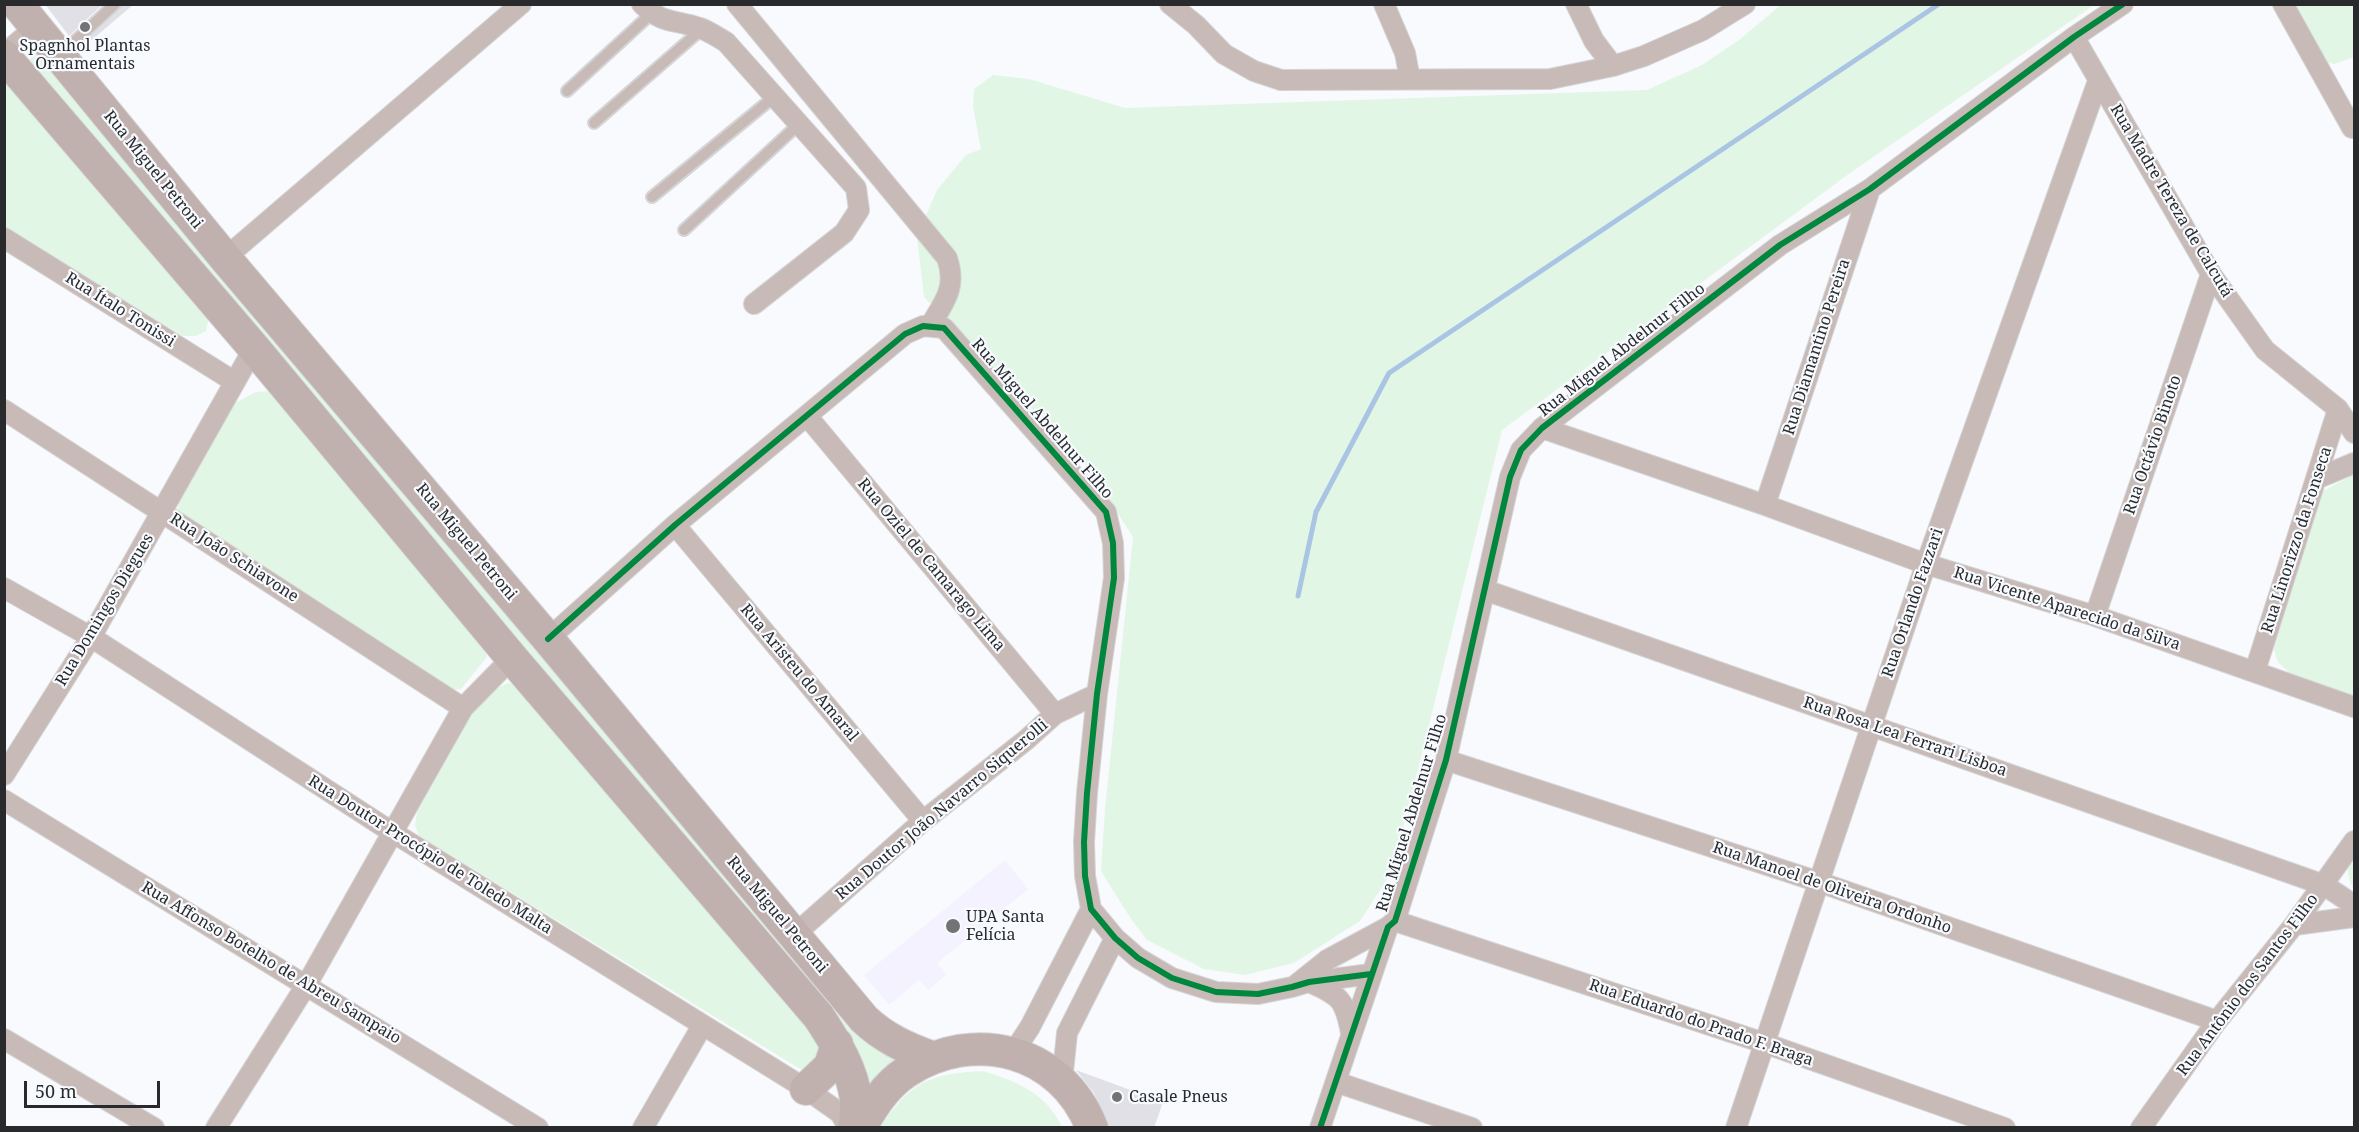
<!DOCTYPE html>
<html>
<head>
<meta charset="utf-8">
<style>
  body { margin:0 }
  #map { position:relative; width:2359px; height:1132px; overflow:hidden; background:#f8fafd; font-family:"Noto Serif",serif }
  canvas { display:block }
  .frame { position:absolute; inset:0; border:6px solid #292a2b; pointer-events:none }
  .scale { position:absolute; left:24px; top:1081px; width:136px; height:27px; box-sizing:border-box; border:3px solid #292a2b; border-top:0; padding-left:8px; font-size:18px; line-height:21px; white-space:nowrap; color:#292a2b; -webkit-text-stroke:4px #f7fafe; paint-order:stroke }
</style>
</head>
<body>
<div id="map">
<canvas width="2359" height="1132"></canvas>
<div class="frame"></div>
<div class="scale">50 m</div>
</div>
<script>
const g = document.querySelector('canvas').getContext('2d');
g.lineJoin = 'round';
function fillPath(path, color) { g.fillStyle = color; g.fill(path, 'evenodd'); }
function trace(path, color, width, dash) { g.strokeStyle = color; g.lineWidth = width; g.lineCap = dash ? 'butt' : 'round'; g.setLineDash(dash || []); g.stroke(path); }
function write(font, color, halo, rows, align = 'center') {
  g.font = font + ' "Noto Serif",serif'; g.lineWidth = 4.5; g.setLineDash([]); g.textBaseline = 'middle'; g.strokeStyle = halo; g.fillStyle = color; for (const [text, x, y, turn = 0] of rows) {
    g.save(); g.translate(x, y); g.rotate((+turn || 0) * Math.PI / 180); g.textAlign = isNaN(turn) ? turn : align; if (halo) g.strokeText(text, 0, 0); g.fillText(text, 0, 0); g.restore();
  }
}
fillPath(new Path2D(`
  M 1005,860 L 1028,889 L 937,963 L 946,975 L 928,990 L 919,980 L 889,1005 L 864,975 Z`), '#f4f2fe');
fillPath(new Path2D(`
  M 1781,5 L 2094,5 L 1850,173 L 1502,430 L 1393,870 L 1360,921 L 1294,963 L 1245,975 L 1204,969 L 1147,940 L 1131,919 L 1101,871 L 1105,809 L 1133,537 L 1087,466 L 924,297 L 917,236 L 937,190 L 966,155 L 981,149 L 973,107 L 974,89 L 993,75 L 1029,79 L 1125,108 L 1647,90 L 1702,65 L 1739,40 Z
  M 2292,5 L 2354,5 L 2354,57 L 2334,64 L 2325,62 Z
  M 41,54 L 898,1056 L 871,1086 L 860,1092 L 26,63 L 34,55 Z
  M 4,79 L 209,317 L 206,331 L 196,336 L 183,336 L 5,231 Z
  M 273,391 L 486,645 L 487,657 L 461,689 L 447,690 L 178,511 L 179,499 L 231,405 L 256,392 Z
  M 2353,475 L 2354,475 L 2354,697 L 2294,677 L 2278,662 L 2271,641 L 2323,491 Z
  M 508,683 L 515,684 L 826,1049 L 805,1072 L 419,836 L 415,825 L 417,812 L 470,717 L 488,693 Z
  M 2354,845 L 2354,890 C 2345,874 2346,862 2354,845 Z
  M 983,1071 C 1016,1081 1046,1093 1062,1127 L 880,1127 C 910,1083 930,1073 983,1071 Z`), '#e2f6e5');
trace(new Path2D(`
  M 1298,596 L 1316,512 L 1389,373 L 1939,4`), '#aac4e4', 5);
fillPath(new Path2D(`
  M 45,4 L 103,4 L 69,36 Z
  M 122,4 L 134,4 L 80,50 L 78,48 L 120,9 Z
  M 1076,1070 L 1163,1102 L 1154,1128 L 1110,1128 L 1094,1093 Z`), '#e1e0e7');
const service = new Path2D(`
  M 60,55 L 115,4
  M 567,91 L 652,13
  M 594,123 L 702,29
  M 652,197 L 775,96
  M 684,230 L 800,123`);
const minor = new Path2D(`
  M 642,4 C 663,25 675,19 700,28 C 709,31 717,37 726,42 L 856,188 L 859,210 L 844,233 L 754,304
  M 737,4 L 947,258 C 957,287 945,301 930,326
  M 1170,4 L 1196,25 L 1224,54 L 1254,71 L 1281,80 L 1550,79 L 1613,66 L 1644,56 L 1703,30 L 1745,4
  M 1384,4 L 1405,53 L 1410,79
  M 1576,4 L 1594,41 L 1613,66
  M 2283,4 L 2352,128
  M 2074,37 L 2211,274 L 2265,350 L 2338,409 L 2354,433
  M 4,54 L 36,27
  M 4,238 L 235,382
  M 225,258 L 521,4
  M 4,410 L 463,708
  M 807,416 L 1055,714
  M 1542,428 L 1765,505 L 1926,564 L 2095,616 L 2354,707
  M 2318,478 L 2354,463
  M 1765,505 L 1870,189
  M 675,525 L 923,821
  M 4,588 L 91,637 L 381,825 L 806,1089 L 840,1113 L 849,1128
  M 1485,590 L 2324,885 L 2354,905
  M 2095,616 L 2211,274
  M 548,639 L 675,525 L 905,334 L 923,326 L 944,328 L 1106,512 L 1113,543 L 1114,578 L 1097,694 L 1087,793 L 1084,842 L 1085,876 L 1091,909 L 1115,938 L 1138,958 L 1172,978 L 1216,992 L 1258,994 L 1292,987 L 1309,982 L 1371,974
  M 2255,671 L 2338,409
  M 1446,760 L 1819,882 L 2217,1021
  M 4,775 L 91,637 L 254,348
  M 4,800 L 538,1128
  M 1395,921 L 1764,1043 L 2005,1128
  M 2294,925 L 2354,917
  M 794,935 L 923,821 L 1026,740 L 1055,714 L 1097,694
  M 1309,982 C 1340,995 1345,1000 1351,1033
  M 1297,984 L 1327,960 L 1388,927
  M 4,1039 L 154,1128
  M 1013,1053 L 1030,1027 L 1091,909
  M 1062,1082 L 1067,1033 L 1115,938
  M 1336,1082 L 1472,1128
  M 216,1128 L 307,984 L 463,708 L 512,658
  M 643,1128 L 702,1026
  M 1320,1128 L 1388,927 L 1395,921 L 1446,760 L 1510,477 L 1521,450 L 1542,428 L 1780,245 L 1870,189 L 2074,37 L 2123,4
  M 1736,1128 L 1926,564 L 2098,81
  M 2141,1128 L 2217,1021 L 2294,925 L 2354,841`);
const primary = new Path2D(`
  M 17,4 L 225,258 L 548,639 L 864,1019 C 884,1038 906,1048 931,1057
  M 4,56 L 254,348 L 512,658 L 819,1017 C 835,1042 852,1068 856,1099 C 857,1108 855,1118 855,1128
  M 806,1089 L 830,1066 L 837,1044
  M 860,1128 C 873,1106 885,1086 906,1072 C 974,1027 1062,1050 1092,1128`);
trace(service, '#d4d5d6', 14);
trace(minor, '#d4d5d6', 22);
trace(primary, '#d4d5d6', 34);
trace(service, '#c8bab6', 10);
trace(minor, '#c8bab6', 20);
trace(primary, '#c0b0ae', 32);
trace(new Path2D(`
  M 548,639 L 675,525 L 905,334 L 923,326 L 944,328 L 1106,512 L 1113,543 L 1114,578 L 1097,694 L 1087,793 L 1084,842 L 1085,876 L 1091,909 L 1115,938 L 1138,958 L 1172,978 L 1216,992 L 1258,994 L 1292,987 L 1309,982 L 1371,974
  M 1320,1128 L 1388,927 L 1395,921 L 1446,760 L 1510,477 L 1521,450 L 1542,428 L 1780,245 L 1870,189 L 2074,37 L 2123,4`), '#00873e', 6);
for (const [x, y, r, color] of [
  [85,27,6,"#717374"],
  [953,926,8,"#717374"],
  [1117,1097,6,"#717374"]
]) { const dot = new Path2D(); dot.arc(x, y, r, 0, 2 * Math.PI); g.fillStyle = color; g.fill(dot); trace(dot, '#f7fafe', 2); }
write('16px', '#292a2b', '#f7fafe', [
  ["Spagnhol Plantas",85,46,"center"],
  ["Ornamentais",85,64,"center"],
  ["UPA Santa",966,917],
  ["Felícia",966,935],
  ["Casale Pneus",1129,1097]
], 'left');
write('16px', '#292a2b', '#f7fafe', [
  ["Rua Miguel Petroni",153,170,51],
  ["Rua Madre Tereza de Calcutá",2171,201,59],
  ["Rua Ítalo Tonissi",120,310,32],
  ["Rua Diamantino Pereira",1817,347,-72],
  ["Rua Miguel Abdelnur Filho",1622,350,-38],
  ["Rua Miguel Abdelnur Filho",1042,419,49],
  ["Rua Octávio Binoto",2153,445,-71],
  ["Rua Linorizzo da Fonseca",2297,540,-72],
  ["Rua Miguel Petroni",466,542,50],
  ["Rua João Schiavone",234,558,33],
  ["Rua Oziel de Camarago Lima",931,565,50],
  ["Rua Orlando Fazzari",1913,603,-71],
  ["Rua Vicente Aparecido da Silva",2067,609,18],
  ["Rua Domingos Diegues",105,610,-59],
  ["Rua Aristeu do Amaral",799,673,50],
  ["Rua Rosa Lea Ferrari Lisboa",1905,737,19],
  ["Rua Doutor João Navarro Siquerolli",942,810,-40],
  ["Rua Miguel Abdelnur Filho",1412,813,-73],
  ["Rua Doutor Procópio de Toledo Malta",430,855,32],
  ["Rua Manoel de Oliveira Ordonho",1832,888,19],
  ["Rua Miguel Petroni",777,915,50],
  ["Rua Affonso Botelho de Abreu Sampaio",271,963,31],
  ["Rua Antônio dos Santos Filho",2248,985,-53],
  ["Rua Eduardo do Prado F. Braga",1701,1023,19]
]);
</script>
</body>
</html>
